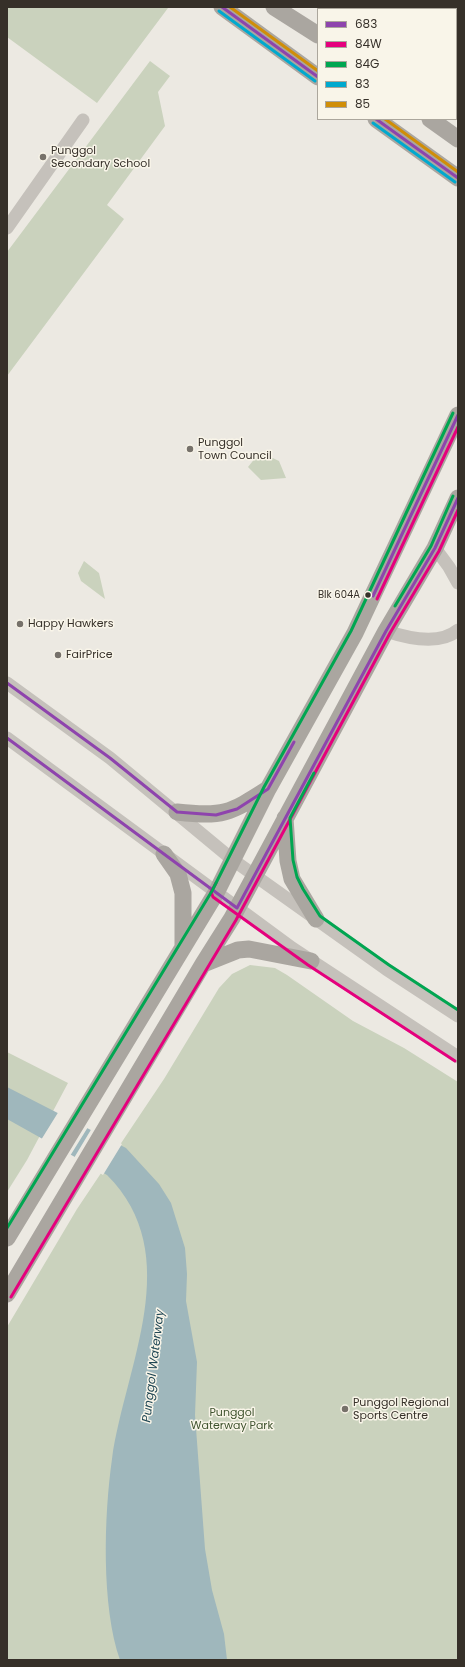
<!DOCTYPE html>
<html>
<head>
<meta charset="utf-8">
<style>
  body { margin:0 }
  #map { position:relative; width:465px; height:1667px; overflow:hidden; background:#ece9e2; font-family:Poppins,sans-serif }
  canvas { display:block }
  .frame { position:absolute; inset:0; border:8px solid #363029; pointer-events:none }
  .legend { position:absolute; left:317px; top:8px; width:140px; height:112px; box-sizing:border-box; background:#f9f5e9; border:1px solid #aba69c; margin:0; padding:5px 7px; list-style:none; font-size:12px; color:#363029 }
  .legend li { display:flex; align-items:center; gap:8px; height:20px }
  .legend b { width:20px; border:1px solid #aba69c }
</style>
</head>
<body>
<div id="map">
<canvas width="465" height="1667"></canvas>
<div class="frame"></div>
<ul class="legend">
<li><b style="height:5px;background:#8e44ad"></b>683</li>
<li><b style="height:5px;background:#e5007d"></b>84W</li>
<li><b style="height:5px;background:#00a651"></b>84G</li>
<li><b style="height:5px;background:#00a9ce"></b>83</li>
<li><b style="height:5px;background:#d08e08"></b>85</li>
</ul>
</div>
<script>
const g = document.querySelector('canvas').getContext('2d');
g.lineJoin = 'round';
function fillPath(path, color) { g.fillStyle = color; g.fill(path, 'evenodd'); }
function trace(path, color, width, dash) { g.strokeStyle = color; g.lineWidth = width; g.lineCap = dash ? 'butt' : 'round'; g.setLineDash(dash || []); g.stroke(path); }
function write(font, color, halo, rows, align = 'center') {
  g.font = font + ' Poppins,sans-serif'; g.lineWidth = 3; g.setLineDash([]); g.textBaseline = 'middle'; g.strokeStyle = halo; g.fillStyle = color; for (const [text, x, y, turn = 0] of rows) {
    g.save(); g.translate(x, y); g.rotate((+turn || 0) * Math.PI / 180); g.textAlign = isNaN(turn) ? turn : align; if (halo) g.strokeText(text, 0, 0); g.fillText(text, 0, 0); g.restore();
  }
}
fillPath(new Path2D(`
  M 7,7 L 166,7 L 168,8 L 97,103 L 7,37 Z
  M 150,61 L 170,76 L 158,92 L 165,126 L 107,205 L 124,219 L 7,376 L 7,252 Z
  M 260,452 L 279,461 L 286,478 L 261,480 L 248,467 Z
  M 84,561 L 99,573 L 105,599 L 81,581 L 78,573 Z
  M 250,965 L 275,968 L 287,975 L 353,1021 L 404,1048 L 458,1082 L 458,1660 L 7,1660 L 7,1327 L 77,1209 L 164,1079 L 219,988 L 232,974 Z
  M 7,1052 L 68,1083 L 27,1160 L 7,1192 Z`), '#cad2bd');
fillPath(new Path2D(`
  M 7,1087 L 126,1148 L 159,1184 L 171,1203 L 185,1248 L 187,1274 L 186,1301 L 197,1362 L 195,1415 L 205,1549 L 212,1590 L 224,1634 L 227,1660 L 120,1660 C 101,1606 104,1515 112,1459 C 125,1366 187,1255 107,1175 L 7,1119 Z`), '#9fb7bc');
fillPath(new Path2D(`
  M 59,1111 L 88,1127 L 70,1156 L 41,1140 Z
  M 92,1128 L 122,1144 L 103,1175 L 74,1158 Z`), '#ece9e2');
trace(new Path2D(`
  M 7,228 L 83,120
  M 435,548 L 449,567 L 458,583
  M 386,631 C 407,638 439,646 458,630
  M 7,683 L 110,758 L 233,860 L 386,969 L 458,1016
  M 7,738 L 292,948 L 458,1057`), '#c5c1bb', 13);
trace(new Path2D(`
  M 222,7 L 318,77
  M 274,7 L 318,35
  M 376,119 L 458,178
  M 430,119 L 458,139
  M 177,812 C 223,817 229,814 268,789
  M 285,818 L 288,861 L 292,879 L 316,919
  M 164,854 L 178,874 L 183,893 L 183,948
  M 203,964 L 238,950 L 249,949 L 311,961
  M 7,1238 L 216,893 L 268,789 L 355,633 L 458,415
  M 7,1294 L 203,964 L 232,918 L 386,631 L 435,548 L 458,498`), '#aaa6a0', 17);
trace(new Path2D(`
  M 222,7 L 318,77
  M 376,119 L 458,178
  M 373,596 L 458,415
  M 7,683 L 110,758 L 177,812 L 216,815 L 237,809 L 268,789 L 294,742
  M 7,738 L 237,908 L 386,631 L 435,548 L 458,498`), '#8e44ad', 3);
trace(new Path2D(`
  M 377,599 L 458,427
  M 216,883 L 211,892 L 213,897 L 308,965 L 455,1061
  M 11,1297 L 236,920 L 390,633 L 439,551 L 458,510`), '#e5007d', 3);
trace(new Path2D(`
  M 395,606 L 431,546 L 453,496
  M 314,773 L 290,818 L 293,860 L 297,877 L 303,889 L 320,916 L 389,965 L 458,1010
  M 7,1228 L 212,891 L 264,787 L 351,631 L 453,413`), '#00a651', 3);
trace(new Path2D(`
  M 219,11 L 315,81
  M 373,123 L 455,182`), '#00a9ce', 3);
trace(new Path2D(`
  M 230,7 L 318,71
  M 385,119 L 458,172`), '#d08e08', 3);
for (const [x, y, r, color] of [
  [43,157,4,"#76716a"],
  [190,449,4,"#76716a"],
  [368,595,3.5,"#363029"],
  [20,624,4,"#76716a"],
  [58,655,4,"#76716a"],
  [345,1409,4,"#76716a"]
]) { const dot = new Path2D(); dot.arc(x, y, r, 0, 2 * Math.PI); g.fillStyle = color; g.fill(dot); trace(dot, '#f9f5e9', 1.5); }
write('10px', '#363029', '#f9f5e9', [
  ["Blk 604A",360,595]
], 'right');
write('11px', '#363029', '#f9f5e9', [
  ["Punggol",51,151],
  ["Secondary School",51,164],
  ["Punggol",198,443],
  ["Town Council",198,456],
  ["Happy Hawkers",28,624],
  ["FairPrice",66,655],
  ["Punggol Regional",353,1403],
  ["Sports Centre",353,1416]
], 'left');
write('11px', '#3f532e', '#f9f5e9', [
  ["Punggol",232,1413],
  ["Waterway Park",232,1426]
]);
write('italic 12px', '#214855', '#f9f5e9', [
  ["Punggol Waterway",154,1366,-83]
]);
</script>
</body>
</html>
